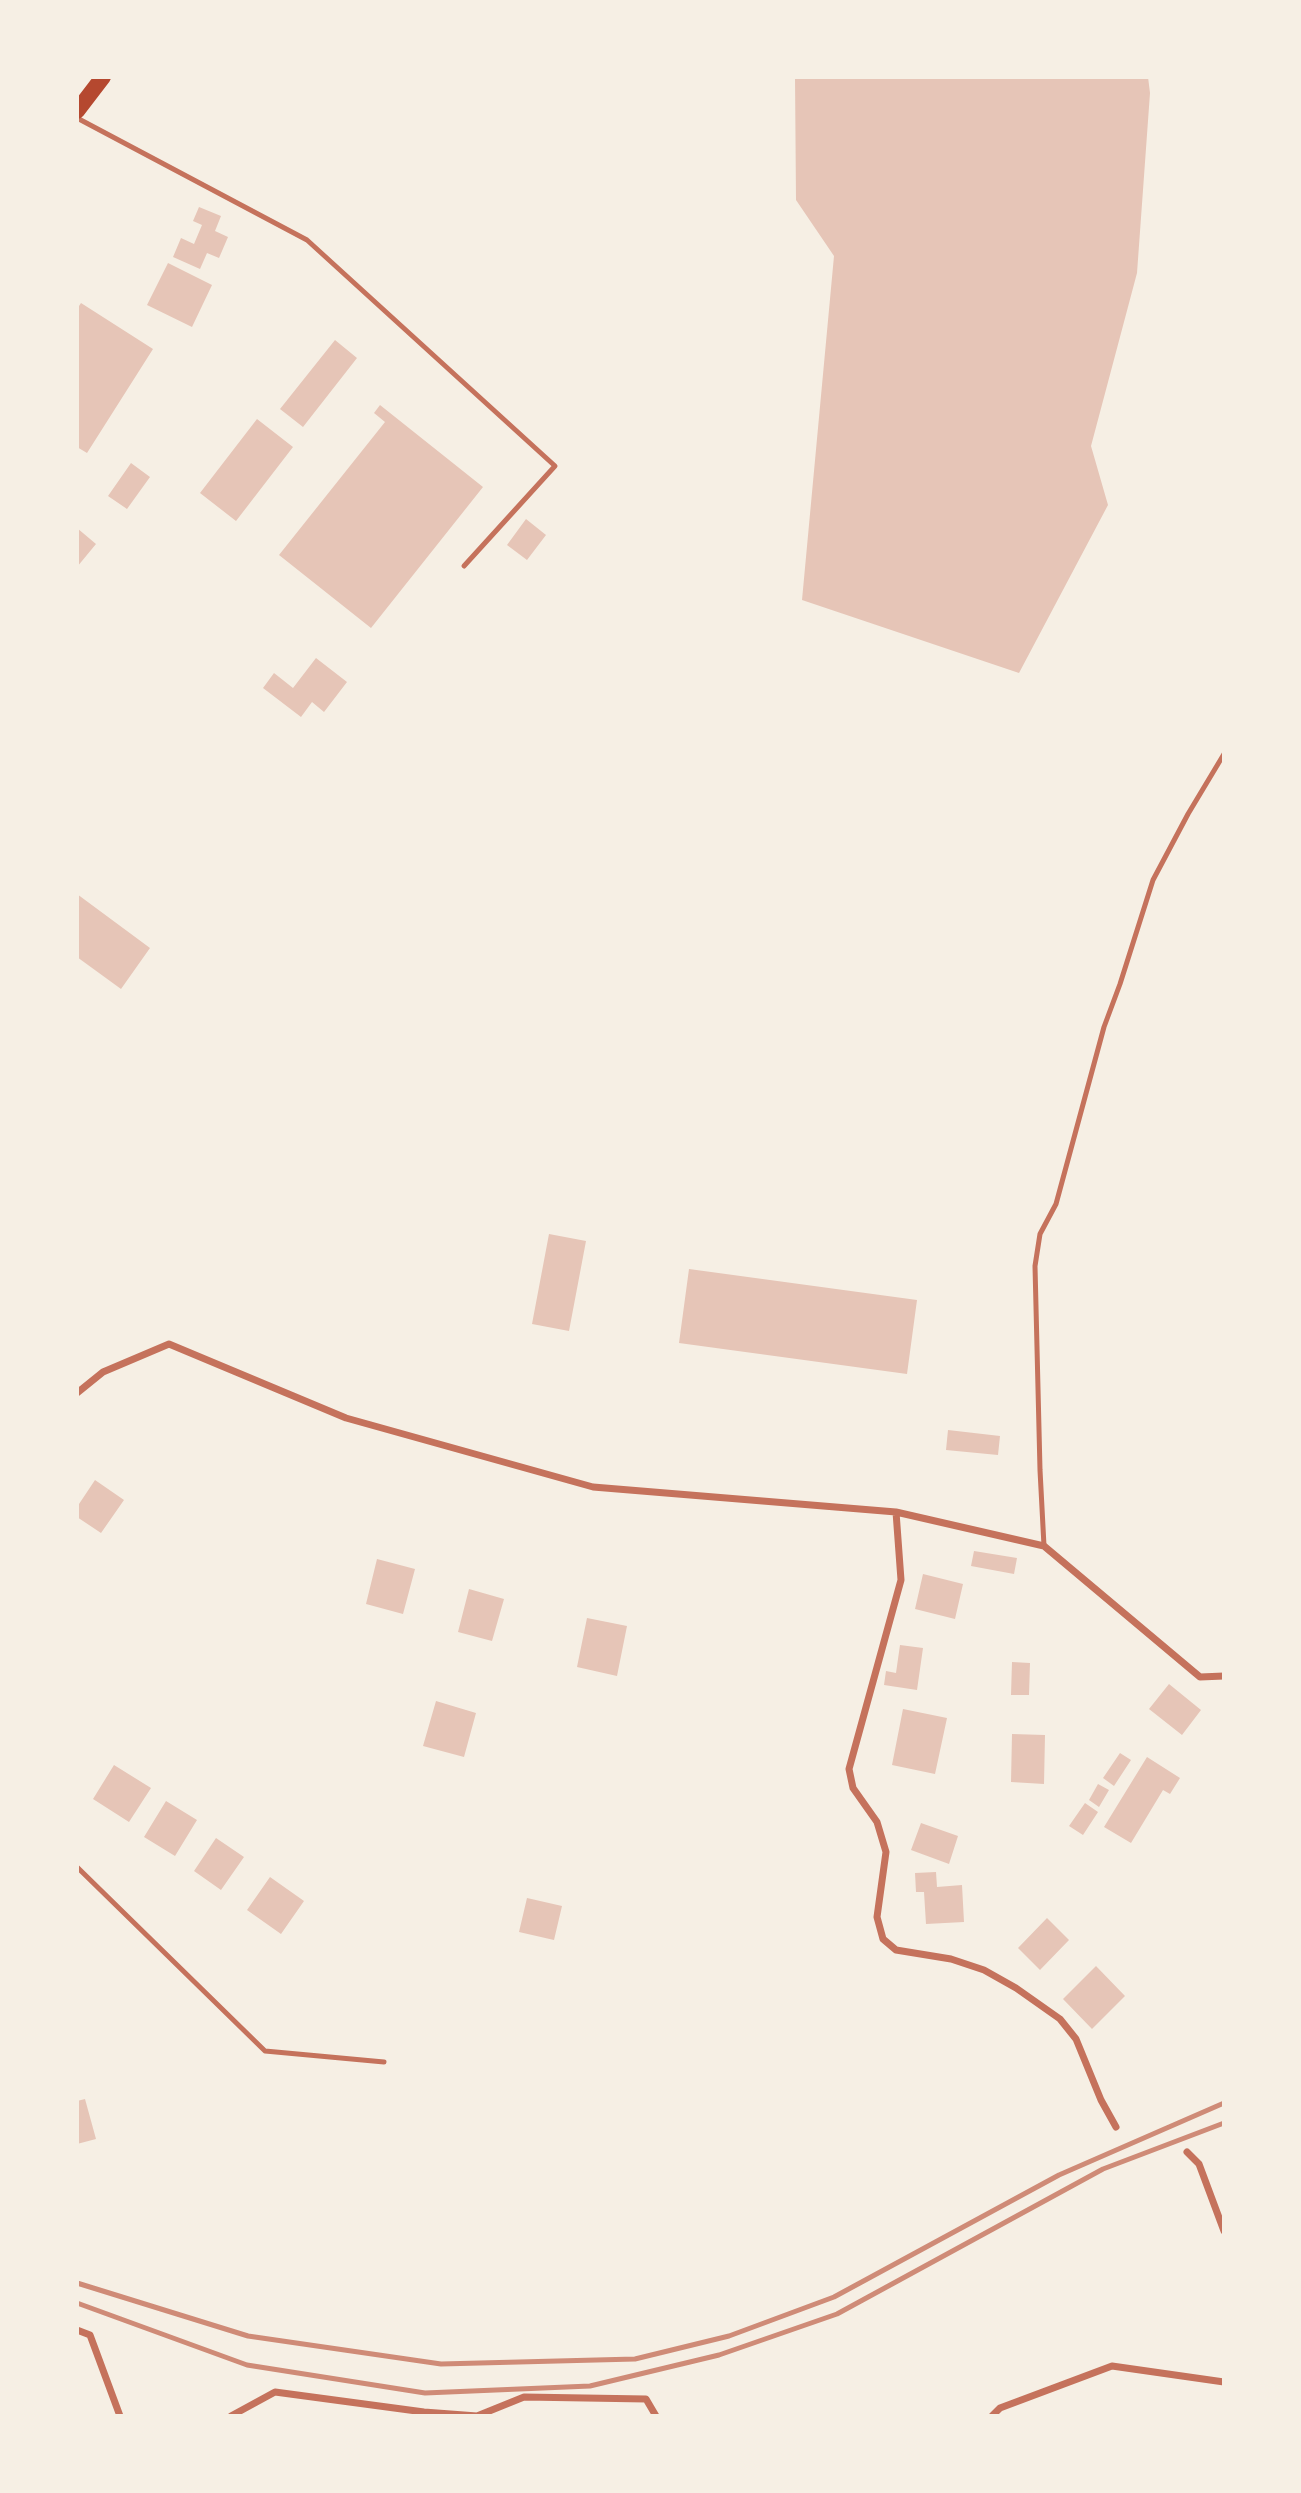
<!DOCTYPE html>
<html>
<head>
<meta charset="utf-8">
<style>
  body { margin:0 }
  #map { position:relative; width:1301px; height:2493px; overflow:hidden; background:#f6efe4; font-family:Spectral,serif }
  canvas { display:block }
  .frame { position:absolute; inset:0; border:79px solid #f6efe4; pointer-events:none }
</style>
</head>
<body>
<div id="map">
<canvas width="1301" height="2493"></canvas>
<div class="frame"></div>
</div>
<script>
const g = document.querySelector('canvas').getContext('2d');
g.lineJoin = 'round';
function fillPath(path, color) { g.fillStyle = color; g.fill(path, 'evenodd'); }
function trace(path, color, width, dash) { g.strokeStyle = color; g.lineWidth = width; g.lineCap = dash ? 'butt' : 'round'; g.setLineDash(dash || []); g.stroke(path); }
fillPath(new Path2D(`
  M 795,77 L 1148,77 L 1150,93 L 1137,273 L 1091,446 L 1108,505 L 1019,673 L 802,600 L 834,256 L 796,200 Z
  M 199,207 L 221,216 L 215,231 L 228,237 L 219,258 L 207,253 L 200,269 L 173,257 L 181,238 L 194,244 L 202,225 L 193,221 Z
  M 168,263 L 212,285 L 192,327 L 147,305 Z
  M 81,303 L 153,349 L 87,453 L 77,447 L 77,309 Z
  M 335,340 L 357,358 L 303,427 L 280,409 Z
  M 380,405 L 483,487 L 371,628 L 279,555 L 385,422 L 374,413 Z
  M 257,419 L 293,447 L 236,521 L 200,493 Z
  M 131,463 L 150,477 L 127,509 L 108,496 Z
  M 526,519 L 546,535 L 527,560 L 507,545 Z
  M 77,528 L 96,544 L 77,567 Z
  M 316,658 L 347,682 L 324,712 L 312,702 L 301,717 L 263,688 L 274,673 L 293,688 Z
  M 77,894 L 150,948 L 121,989 L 77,957 Z
  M 549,1234 L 586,1241 L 569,1331 L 532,1324 Z
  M 689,1269 L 917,1300 L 907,1374 L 679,1343 Z
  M 948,1430 L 1000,1436 L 998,1455 L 946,1450 Z
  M 95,1480 L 124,1500 L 101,1533 L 77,1517 L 77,1507 Z
  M 974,1551 L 1017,1558 L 1014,1574 L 971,1566 Z
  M 377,1559 L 415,1569 L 403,1614 L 366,1604 Z
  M 923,1574 L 963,1584 L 955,1619 L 915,1609 Z
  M 469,1589 L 504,1599 L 492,1641 L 458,1632 Z
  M 587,1618 L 627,1626 L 617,1676 L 577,1667 Z
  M 900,1645 L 923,1648 L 917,1690 L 884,1685 L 886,1671 L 896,1673 Z
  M 1012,1662 L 1030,1663 L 1029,1695 L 1011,1695 Z
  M 1169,1684 L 1201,1710 L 1182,1735 L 1149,1709 Z
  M 436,1701 L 476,1713 L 464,1757 L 423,1746 Z
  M 903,1709 L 947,1718 L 935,1774 L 892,1765 Z
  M 1012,1734 L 1045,1735 L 1044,1784 L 1011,1782 Z
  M 1120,1753 L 1131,1760 L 1114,1786 L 1103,1778 Z
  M 1147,1757 L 1180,1778 L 1170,1794 L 1163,1790 L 1131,1843 L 1104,1827 Z
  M 114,1765 L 151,1788 L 129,1822 L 93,1799 Z
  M 1098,1784 L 1109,1790 L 1099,1807 L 1089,1800 Z
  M 166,1801 L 197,1820 L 175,1856 L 144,1837 Z
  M 1085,1803 L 1098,1812 L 1083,1835 L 1069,1826 Z
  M 921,1823 L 958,1836 L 949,1864 L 911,1850 Z
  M 216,1838 L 244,1857 L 221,1890 L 194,1871 Z
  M 936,1872 L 937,1887 L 962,1885 L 964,1922 L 926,1924 L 924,1892 L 916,1892 L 915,1873 Z
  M 270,1877 L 304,1901 L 281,1934 L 247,1910 Z
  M 527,1898 L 562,1906 L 554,1940 L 519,1932 Z
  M 1047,1918 L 1069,1940 L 1040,1970 L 1018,1948 Z
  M 1096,1966 L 1125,1996 L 1092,2029 L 1063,1999 Z
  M 85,2099 L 96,2139 L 77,2144 L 77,2101 Z`), '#e6c5b7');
trace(new Path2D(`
  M 77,118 L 307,240 L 555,466 L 464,566
  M 1044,1546 L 1040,1470 L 1035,1266 L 1040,1234 L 1056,1204 L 1104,1027 L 1120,984 L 1153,880 L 1188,814 L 1224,754
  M 77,1867 L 265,2051 L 384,2062`), '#c5725c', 5);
trace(new Path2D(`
  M 77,1393 L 103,1372 L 169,1344 L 346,1418 L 593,1487 L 896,1512 L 1044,1546 L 1200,1677 L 1224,1676
  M 896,1512 L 901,1580 L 849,1769 L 853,1788 L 877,1822 L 886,1852 L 877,1917 L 883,1939 L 896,1950 L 951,1959 L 984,1970 L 1016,1988 L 1060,2019 L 1076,2039 L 1101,2100 L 1116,2127
  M 1187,2152 L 1199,2164 L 1224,2231
  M 77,2330 L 90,2335 L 120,2416
  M 231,2416 L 275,2392 L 424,2412 L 477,2416 L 524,2397 L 646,2399 L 656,2416
  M 992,2416 L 1000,2408 L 1112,2366 L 1224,2382`), '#c5725c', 7);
trace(new Path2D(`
  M 77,111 L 103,77`), '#b5482f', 16);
trace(new Path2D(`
  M 77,2283 L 248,2336 L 441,2364 L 635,2359 L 729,2336 L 834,2297 L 1059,2175 L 1224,2103
  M 77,2303 L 247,2365 L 425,2393 L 590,2386 L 719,2355 L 837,2314 L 1103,2169 L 1224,2123`), '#cf8b77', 5);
</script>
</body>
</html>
